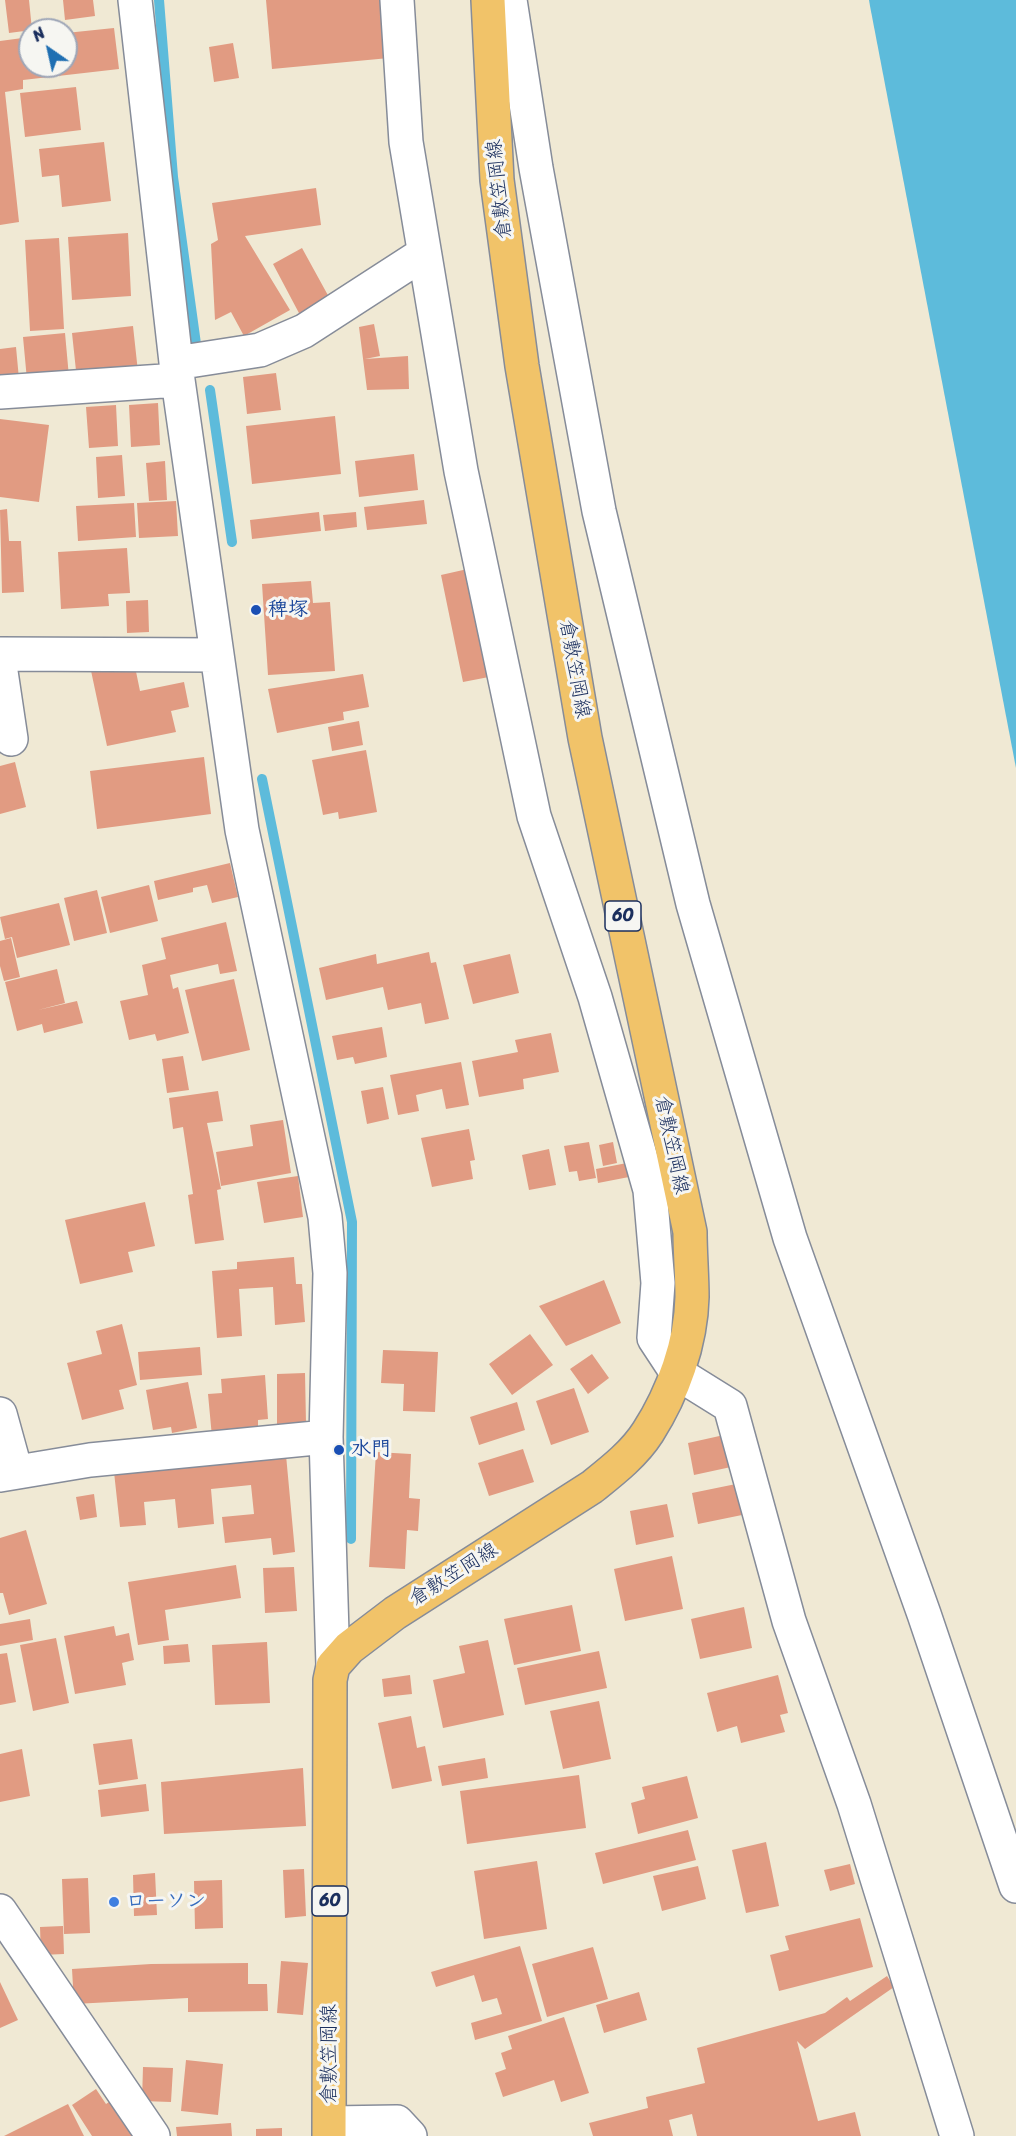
<!DOCTYPE html>
<html>
<head>
<meta charset="utf-8">
<style>
  body { margin:0 }
  #map { position:relative; width:1016px; height:2136px; overflow:hidden; background:#f0e9d4; font-family:Sriracha,sans-serif }
  canvas { display:block }
  .north { position:absolute; left:18px; top:18px; width:60px; height:60px; box-sizing:border-box; background:#f6f6f2; border:2px solid #9ea6b7; border-radius:50%; rotate:326deg; font-size:16px; font-weight:700; line-height:24px; text-align:center; color:#1b2f5e }
  .north::after { content:''; display:block; margin:auto; width:21px; height:27px; background:#1f6fb2; clip-path:polygon(50% 0,100% 100%,50% 72%,0 100%) }
</style>
</head>
<body>
<div id="map">
<canvas width="1016" height="2136"></canvas>
<div class="north">N</div>
</div>
<script>
const g = document.querySelector('canvas').getContext('2d');
g.lineJoin = 'round';
function fillPath(path, color) { g.fillStyle = color; g.fill(path, 'evenodd'); }
function trace(path, color, width, dash) { g.strokeStyle = color; g.lineWidth = width; g.lineCap = dash ? 'butt' : 'round'; g.setLineDash(dash || []); g.stroke(path); }
function write(font, color, halo, rows, align = 'center') {
  g.font = font + ' Sriracha,"Klee One",sans-serif'; g.lineWidth = 6; g.setLineDash([]); g.textBaseline = 'middle'; g.strokeStyle = halo; g.fillStyle = color; for (const [text, x, y, turn = 0] of rows) {
    g.save(); g.translate(x, y); g.rotate((+turn || 0) * Math.PI / 180); g.textAlign = isNaN(turn) ? turn : align; if (halo) g.strokeText(text, 0, 0); g.fillText(text, 0, 0); g.restore();
  }
}
fillPath(new Path2D(`
  M 869,0 L 1016,0 L 1016,768 L 870,6 Z`), '#5dbbdb');
trace(new Path2D(`
  M 159,0 L 173,177 L 196,344
  M 210,390 L 232,542
  M 262,779 L 352,1222 L 351,1539`), '#5dbbdb', 10);
fillPath(new Path2D(`
  M 5,0 L 29,0 L 32,30 L 9,33 Z
  M 63,0 L 93,0 L 95,16 L 65,20 Z
  M 266,0 L 384,0 L 389,58 L 272,69 Z
  M 114,28 L 119,69 L 23,80 L 23,89 L 5,92 L 19,222 L 0,225 L 0,41 L 30,37 L 30,66 L 66,66 L 66,33 Z
  M 233,43 L 239,78 L 214,82 L 209,47 Z
  M 76,87 L 81,130 L 25,137 L 20,93 Z
  M 104,142 L 111,201 L 62,207 L 59,175 L 42,177 L 39,149 Z
  M 316,188 L 321,225 L 245,236 L 290,310 L 244,336 L 231,312 L 215,320 L 211,244 L 218,240 L 212,203 Z
  M 128,233 L 131,296 L 72,300 L 68,237 Z
  M 59,238 L 64,329 L 30,331 L 25,240 Z
  M 302,248 L 330,299 L 300,315 L 273,264 Z
  M 374,324 L 380,356 L 365,359 L 408,356 L 409,389 L 367,390 L 359,327 Z
  M 133,326 L 138,372 L 77,380 L 72,333 Z
  M 65,333 L 69,377 L 27,380 L 23,337 Z
  M 16,347 L 19,379 L 0,380 L 0,349 Z
  M 276,373 L 281,410 L 247,414 L 243,377 Z
  M 158,403 L 160,445 L 131,447 L 129,405 Z
  M 116,405 L 118,446 L 89,448 L 86,407 Z
  M 335,416 L 341,474 L 252,484 L 246,426 Z
  M 0,419 L 49,425 L 39,502 L 0,497 Z
  M 414,454 L 418,490 L 359,497 L 355,461 Z
  M 122,455 L 125,496 L 98,498 L 96,457 Z
  M 165,461 L 167,500 L 149,501 L 146,463 Z
  M 424,500 L 427,524 L 367,530 L 364,507 Z
  M 176,501 L 178,536 L 139,538 L 137,503 Z
  M 134,503 L 136,537 L 78,541 L 76,506 Z
  M 7,509 L 9,541 L 21,541 L 24,592 L 2,593 L 0,510 Z
  M 319,512 L 321,531 L 252,539 L 250,520 Z
  M 356,512 L 357,527 L 325,531 L 323,515 Z
  M 127,548 L 130,593 L 108,594 L 109,606 L 61,609 L 58,552 Z
  M 472,568 L 494,676 L 463,682 L 441,575 Z
  M 311,581 L 313,603 L 330,602 L 335,671 L 268,675 L 262,584 Z
  M 148,600 L 149,632 L 127,633 L 126,601 Z
  M 133,657 L 140,691 L 184,682 L 189,707 L 171,711 L 176,732 L 107,746 L 90,666 Z
  M 363,674 L 369,707 L 343,712 L 344,720 L 277,733 L 268,689 Z
  M 359,721 L 363,745 L 332,751 L 328,727 Z
  M 366,750 L 377,812 L 339,819 L 338,812 L 323,815 L 312,760 Z
  M 204,757 L 211,814 L 97,829 L 90,771 Z
  M 15,762 L 26,807 L 0,814 L 0,766 Z
  M 230,863 L 238,897 L 212,903 L 207,885 L 193,888 L 193,892 L 158,900 L 154,881 Z
  M 149,885 L 158,921 L 110,933 L 101,897 Z
  M 97,890 L 107,933 L 74,941 L 64,898 Z
  M 59,903 L 70,945 L 17,958 L 12,937 L 5,939 L 0,917 Z
  M 226,922 L 237,971 L 220,974 L 218,964 L 170,975 L 173,989 L 178,987 L 189,1033 L 157,1041 L 155,1034 L 129,1040 L 120,1001 L 148,995 L 142,965 L 166,959 L 161,938 Z
  M 11,938 L 20,977 L 4,981 L 0,966 L 0,941 Z
  M 429,952 L 431,963 L 436,962 L 449,1019 L 425,1024 L 421,1003 L 388,1010 L 383,987 L 326,1000 L 319,968 L 376,954 L 377,964 Z
  M 510,954 L 519,993 L 473,1004 L 463,965 Z
  M 57,969 L 65,1003 L 38,1010 L 77,1001 L 83,1023 L 44,1033 L 42,1024 L 17,1031 L 5,982 Z
  M 234,979 L 250,1050 L 202,1061 L 185,990 Z
  M 382,1027 L 387,1057 L 355,1064 L 353,1057 L 337,1060 L 332,1036 Z
  M 551,1033 L 559,1072 L 523,1079 L 524,1089 L 479,1097 L 472,1061 L 518,1052 L 515,1040 Z
  M 183,1056 L 189,1090 L 167,1093 L 162,1059 Z
  M 461,1062 L 469,1105 L 446,1109 L 442,1089 L 416,1095 L 419,1111 L 398,1115 L 390,1075 Z
  M 383,1087 L 389,1119 L 367,1124 L 361,1091 Z
  M 218,1091 L 223,1121 L 207,1123 L 221,1189 L 217,1190 L 224,1240 L 195,1244 L 188,1195 L 193,1194 L 183,1127 L 173,1129 L 169,1098 Z
  M 283,1120 L 291,1173 L 221,1186 L 216,1152 L 253,1146 L 250,1125 Z
  M 469,1129 L 475,1160 L 470,1161 L 473,1179 L 432,1187 L 421,1138 Z
  M 589,1142 L 596,1178 L 579,1181 L 577,1171 L 569,1172 L 564,1146 Z
  M 613,1142 L 617,1163 L 603,1166 L 599,1145 Z
  M 549,1149 L 556,1185 L 529,1190 L 522,1155 Z
  M 627,1163 L 629,1177 L 598,1183 L 596,1169 Z
  M 298,1176 L 303,1217 L 264,1223 L 257,1182 Z
  M 145,1202 L 155,1246 L 128,1252 L 133,1272 L 80,1284 L 65,1220 Z
  M 294,1257 L 296,1284 L 302,1284 L 305,1322 L 275,1325 L 273,1287 L 239,1289 L 242,1336 L 217,1338 L 212,1271 L 237,1269 L 237,1262 Z
  M 604,1280 L 621,1323 L 566,1346 L 539,1306 Z
  M 122,1324 L 137,1385 L 119,1390 L 124,1409 L 82,1420 L 67,1363 L 102,1354 L 96,1331 Z
  M 530,1334 L 553,1365 L 512,1395 L 489,1364 Z
  M 200,1347 L 202,1375 L 140,1380 L 138,1352 Z
  M 383,1350 L 438,1352 L 435,1412 L 403,1411 L 404,1384 L 381,1383 Z
  M 592,1354 L 609,1378 L 588,1394 L 570,1369 Z
  M 305,1373 L 306,1423 L 277,1424 L 277,1374 Z
  M 265,1375 L 268,1419 L 258,1420 L 258,1433 L 212,1437 L 208,1394 L 222,1393 L 221,1379 Z
  M 188,1382 L 197,1428 L 172,1433 L 171,1427 L 153,1430 L 146,1390 Z
  M 574,1388 L 589,1432 L 551,1445 L 536,1401 Z
  M 517,1402 L 525,1430 L 479,1445 L 470,1417 Z
  M 724,1435 L 731,1467 L 694,1475 L 688,1443 Z
  M 523,1449 L 534,1482 L 489,1496 L 478,1463 Z
  M 376,1452 L 411,1454 L 409,1498 L 420,1499 L 418,1531 L 407,1530 L 405,1569 L 369,1567 Z
  M 286,1455 L 295,1552 L 273,1555 L 271,1538 L 225,1543 L 222,1517 L 254,1514 L 251,1485 L 211,1489 L 214,1524 L 178,1528 L 175,1499 L 144,1502 L 146,1525 L 120,1527 L 114,1472 Z
  M 736,1484 L 742,1515 L 698,1524 L 692,1493 Z
  M 94,1494 L 97,1517 L 80,1520 L 76,1497 Z
  M 667,1504 L 674,1537 L 636,1545 L 630,1511 Z
  M 26,1530 L 47,1604 L 9,1615 L 3,1593 L 0,1593 L 0,1538 Z
  M 672,1556 L 683,1609 L 625,1621 L 614,1569 Z
  M 236,1565 L 241,1598 L 165,1610 L 169,1640 L 138,1645 L 128,1582 Z
  M 294,1567 L 297,1611 L 265,1613 L 263,1568 Z
  M 572,1605 L 581,1651 L 514,1665 L 504,1619 Z
  M 744,1607 L 752,1648 L 700,1659 L 691,1619 Z
  M 30,1619 L 33,1640 L 0,1646 L 0,1624 Z
  M 114,1626 L 116,1636 L 129,1633 L 134,1660 L 122,1663 L 126,1685 L 75,1694 L 64,1636 Z
  M 56,1638 L 69,1703 L 33,1711 L 20,1645 Z
  M 488,1640 L 504,1715 L 443,1728 L 433,1680 L 465,1673 L 459,1646 Z
  M 267,1642 L 270,1703 L 215,1705 L 212,1645 Z
  M 188,1644 L 190,1662 L 164,1664 L 163,1646 Z
  M 599,1651 L 607,1688 L 525,1705 L 517,1668 Z
  M 7,1653 L 16,1702 L 0,1705 L 0,1654 Z
  M 410,1675 L 412,1694 L 384,1697 L 382,1679 Z
  M 778,1675 L 788,1713 L 780,1715 L 785,1732 L 741,1743 L 737,1726 L 717,1732 L 707,1693 Z
  M 599,1701 L 611,1759 L 563,1769 L 550,1711 Z
  M 411,1716 L 417,1748 L 425,1746 L 432,1781 L 392,1789 L 378,1723 Z
  M 132,1739 L 138,1779 L 99,1785 L 93,1744 Z
  M 22,1749 L 30,1796 L 0,1802 L 0,1754 Z
  M 485,1758 L 488,1778 L 442,1786 L 438,1766 Z
  M 303,1768 L 306,1826 L 164,1834 L 161,1782 Z
  M 579,1775 L 586,1828 L 467,1844 L 460,1791 Z
  M 687,1776 L 698,1818 L 638,1834 L 631,1803 L 645,1799 L 642,1787 Z
  M 146,1784 L 149,1811 L 101,1817 L 98,1790 Z
  M 688,1830 L 696,1860 L 603,1884 L 595,1853 Z
  M 766,1842 L 779,1906 L 746,1913 L 732,1850 Z
  M 537,1861 L 547,1929 L 484,1939 L 474,1871 Z
  M 850,1864 L 855,1884 L 830,1891 L 824,1870 Z
  M 698,1866 L 706,1899 L 662,1911 L 653,1876 Z
  M 304,1869 L 306,1916 L 285,1918 L 283,1870 Z
  M 155,1873 L 157,1915 L 134,1916 L 133,1875 Z
  M 88,1878 L 90,1933 L 64,1934 L 62,1879 Z
  M 222,1880 L 223,1928 L 195,1929 L 194,1881 Z
  M 860,1918 L 873,1967 L 779,1991 L 770,1955 L 789,1950 L 785,1936 Z
  M 63,1926 L 64,1954 L 41,1955 L 40,1927 Z
  M 520,1946 L 542,2021 L 475,2040 L 471,2023 L 502,2014 L 497,1998 L 482,2002 L 474,1975 L 436,1987 L 431,1972 Z
  M 593,1947 L 608,1999 L 547,2017 L 532,1964 Z
  M 281,1961 L 308,1963 L 303,2015 L 277,2013 Z
  M 248,1963 L 248,1984 L 267,1984 L 268,2011 L 188,2012 L 188,1998 L 74,2004 L 72,1969 L 151,1964 Z
  M 887,1976 L 894,1987 L 805,2049 L 797,2041 L 818,2121 L 855,2112 L 861,2136 L 697,2136 L 692,2114 L 669,2120 L 673,2136 L 593,2136 L 589,2123 L 648,2108 L 646,2097 L 705,2083 L 697,2048 L 825,2013 L 847,1997 L 850,2001 Z
  M 0,1982 L 18,2020 L 0,2028 Z
  M 639,1992 L 647,2020 L 604,2033 L 596,2005 Z
  M 564,2017 L 589,2093 L 561,2102 L 554,2080 L 503,2097 L 495,2073 L 506,2069 L 501,2053 L 512,2049 L 508,2036 Z
  M 186,2060 L 223,2064 L 218,2115 L 181,2111 Z
  M 143,2067 L 173,2068 L 171,2102 L 142,2101 Z
  M 96,2089 L 106,2104 L 115,2098 L 140,2136 L 92,2136 L 72,2105 Z
  M 68,2104 L 84,2136 L 4,2136 Z
  M 231,2123 L 232,2136 L 177,2136 L 176,2127 Z
  M 282,2128 L 282,2136 L 256,2136 L 256,2129 Z`), '#e19b82');
const minor = new Path2D(`
  M 135,0 L 178,380 L 242,830 L 325,1217 L 330,1273 L 326,1437 L 333,1666
  M 397,0 L 406,142 L 461,471 L 534,816 L 595,997 L 650,1190 L 658,1283 L 654,1338 L 677,1373 L 730,1406 L 789,1621 L 854,1804 L 957,2136
  M 510,0 L 536,168 L 599,511 L 693,904 L 790,1238 L 924,1614 L 1016,1886
  M 176,363 L 260,350 L 304,331 L 423,254
  M 0,392 L 178,380
  M 0,654 L 217,655
  M 0,665 L 11,739
  M 0,1414 L 16,1472
  M 0,1475 L 90,1460 L 326,1437
  M 0,1911 L 153,2136
  M 330,2123 L 397,2122 L 410,2136`);
const major = new Path2D(`
  M 329,2136 L 330,1680 L 333,1666 L 349,1648 L 395,1613 L 592,1487 C 612,1471 634,1454 648,1432 C 673,1393 691,1343 692,1297 C 692,1275 690,1253 690,1232 L 585,738 L 522,366 L 497,180 L 488,0`);
trace(minor, '#868c99', 36);
trace(major, '#868c99', 36);
trace(minor, '#fff', 33);
trace(major, '#f1c369', 33);
for (const [x, y, r, color] of [
  [256,610,6,"#1a4fb4"],
  [339,1450,6,"#1a4fb4"],
  [114,1902,6,"#3f7fe0"]
]) { const dot = new Path2D(); dot.arc(x, y, r, 0, 2 * Math.PI); g.fillStyle = color; g.fill(dot); trace(dot, '#f6f6f2', 2); }
for (const [x, y, w] of [
  [623,916,36],
  [330,1901,36]
]) { const box = new Path2D(); box.roundRect(x - w / 2, y - 15, w, 30, 4.5); g.fillStyle = '#f6f6f2'; g.fill(box); trace(box, '#1b2f5e', 1.5); }
write('bold 18px', '#1b2f5e', null, [
  ["60",623,916],
  ["60",330,1901]
]);
write('20px', '#1b2f5e', '#f6f6f2', [
  ["倉敷笠岡線",500,189,-96],
  ["倉敷笠岡線",574,669,80],
  ["倉敷笠岡線",671,1145,78],
  ["倉敷笠岡線",454,1575,-32],
  ["倉敷笠岡線",330,2054,-90]
]);
write('bold 20px', '#164399', '#f6f6f2', [
  ["稗塚",268,610],
  ["水門",351,1450]
], 'left');
write('bold 20px', '#366cbe', '#f6f6f2', [
  ["ローソン",126,1902]
], 'left');
</script>
</body>
</html>
